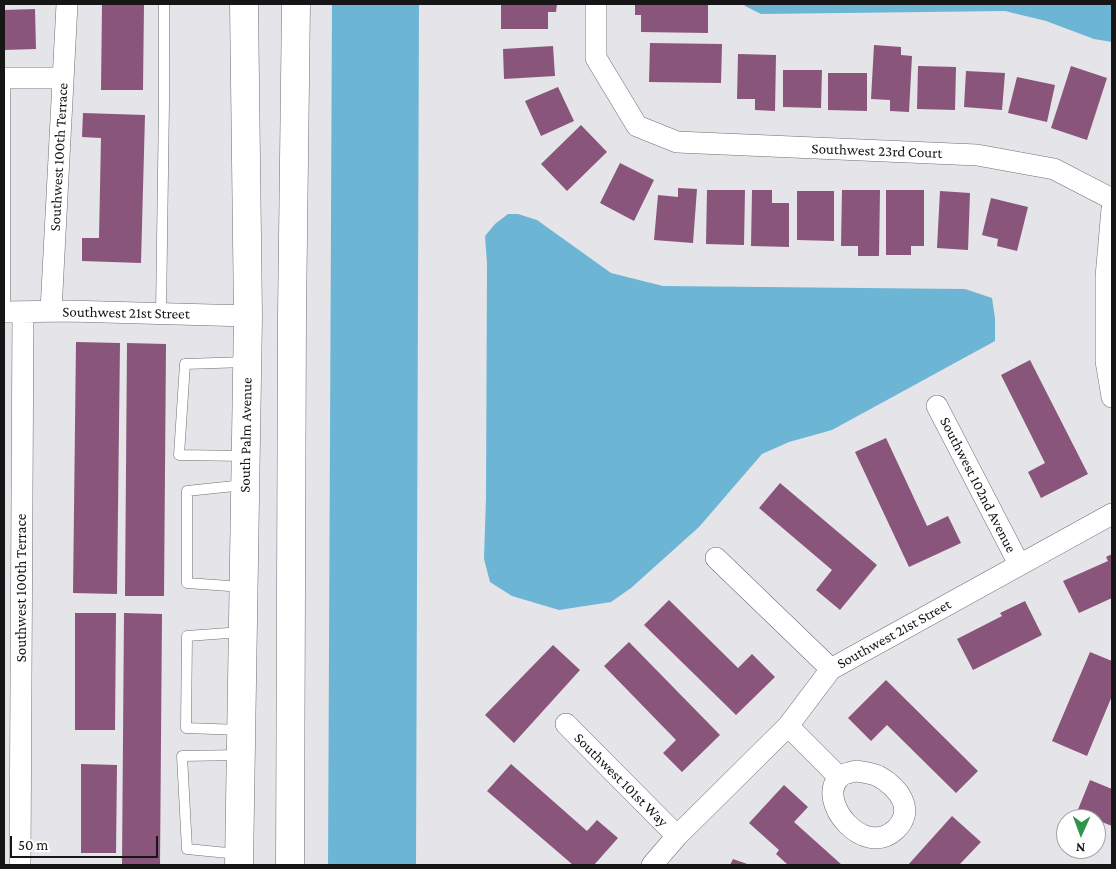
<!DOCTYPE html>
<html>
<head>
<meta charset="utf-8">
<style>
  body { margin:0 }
  #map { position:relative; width:1116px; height:869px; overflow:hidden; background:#e5e4e8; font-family:"Crimson Pro",serif }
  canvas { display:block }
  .frame { position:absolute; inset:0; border:5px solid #161617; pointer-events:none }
  .north { position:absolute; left:1056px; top:809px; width:50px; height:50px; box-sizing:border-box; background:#fff; border:1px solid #a2a2a2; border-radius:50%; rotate:182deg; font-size:14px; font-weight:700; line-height:20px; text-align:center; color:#161617 }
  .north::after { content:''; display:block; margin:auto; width:18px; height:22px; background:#2d954c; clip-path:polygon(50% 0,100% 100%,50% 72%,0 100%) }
  .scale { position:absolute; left:10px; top:836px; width:148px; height:22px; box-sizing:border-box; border:2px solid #161617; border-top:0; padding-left:6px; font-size:15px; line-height:18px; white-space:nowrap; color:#161617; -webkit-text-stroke:4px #fff; paint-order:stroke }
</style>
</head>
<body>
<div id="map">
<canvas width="1116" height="869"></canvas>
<div class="frame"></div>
<div class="north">N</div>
<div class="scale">50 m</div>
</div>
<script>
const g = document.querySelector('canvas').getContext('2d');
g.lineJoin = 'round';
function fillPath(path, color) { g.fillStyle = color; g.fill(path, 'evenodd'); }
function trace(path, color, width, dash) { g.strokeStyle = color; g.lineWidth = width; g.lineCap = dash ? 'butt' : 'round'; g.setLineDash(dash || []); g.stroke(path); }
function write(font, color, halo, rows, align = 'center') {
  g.font = font + ' "Crimson Pro",serif'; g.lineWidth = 4; g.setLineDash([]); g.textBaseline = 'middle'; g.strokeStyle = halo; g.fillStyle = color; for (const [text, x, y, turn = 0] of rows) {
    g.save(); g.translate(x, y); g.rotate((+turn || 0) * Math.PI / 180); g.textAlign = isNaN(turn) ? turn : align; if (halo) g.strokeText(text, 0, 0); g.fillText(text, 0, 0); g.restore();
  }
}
fillPath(new Path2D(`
  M 332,4 L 419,4 L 416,865 L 328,865 Z
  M 744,4 L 1112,4 L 1112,42 L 1094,39 L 1046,21 L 1005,11 L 761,14 L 745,6 Z
  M 508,214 L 518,214 L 537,220 L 611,273 L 663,286 L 965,289 L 992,298 L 995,318 L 995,341 L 832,430 L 789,442 L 762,454 L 699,527 L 631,588 L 611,602 L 559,610 L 512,596 L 490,582 L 484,559 L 486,497 L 487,263 L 485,236 L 495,224 Z`), '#6cb5d5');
fillPath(new Path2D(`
  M 102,4 L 144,4 L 143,90 L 101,90 Z
  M 501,4 L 557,4 L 556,12 L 548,12 L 548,29 L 501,29 Z
  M 635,4 L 708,4 L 708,33 L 641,32 L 641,15 L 635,15 Z
  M 35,9 L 36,49 L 4,50 L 4,10 Z
  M 650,43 L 722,44 L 721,83 L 649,82 Z
  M 874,45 L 901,47 L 901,55 L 912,56 L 909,112 L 890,111 L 890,100 L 871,99 Z
  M 553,46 L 555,76 L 504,79 L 503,49 Z
  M 738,54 L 776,55 L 775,111 L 755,110 L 755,99 L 737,99 Z
  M 918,66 L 956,67 L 955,110 L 917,109 Z
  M 1071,66 L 1107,78 L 1087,140 L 1051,128 Z
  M 783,70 L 822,70 L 821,108 L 783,107 Z
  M 966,71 L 1005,73 L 1002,110 L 964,107 Z
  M 828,73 L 867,73 L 867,111 L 828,110 Z
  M 1017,77 L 1055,85 L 1047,122 L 1008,113 Z
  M 558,87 L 574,121 L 541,136 L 525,101 Z
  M 83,113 L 145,115 L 141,263 L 82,261 L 82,238 L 99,238 L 101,138 L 82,137 Z
  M 581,125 L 607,152 L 567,191 L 541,164 Z
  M 620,163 L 654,180 L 634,221 L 600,203 Z
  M 678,188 L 697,189 L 693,243 L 654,240 L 658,195 L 678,197 Z
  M 707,190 L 745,190 L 744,245 L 706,244 Z
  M 752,190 L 772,190 L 772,203 L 789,203 L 789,247 L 751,246 Z
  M 842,190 L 880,190 L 879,256 L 858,256 L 858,246 L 841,246 Z
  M 886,190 L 924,190 L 924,246 L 911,246 L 911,255 L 886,255 Z
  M 797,191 L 834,191 L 834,241 L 797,240 Z
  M 940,191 L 970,193 L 968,250 L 937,248 Z
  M 991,198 L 1028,207 L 1017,251 L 997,246 L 998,239 L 982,235 Z
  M 76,342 L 120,343 L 117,594 L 73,593 Z
  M 127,343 L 166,344 L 164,596 L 125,596 Z
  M 1030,360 L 1088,474 L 1041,498 L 1028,472 L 1045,463 L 1001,375 Z
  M 886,438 L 927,526 L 948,516 L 961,543 L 909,567 L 855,452 Z
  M 780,483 L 877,565 L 840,610 L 816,590 L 832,570 L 759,508 Z
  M 1112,554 L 1112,598 L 1079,613 L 1063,581 L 1108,561 L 1106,557 Z
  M 669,600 L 738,668 L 752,654 L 775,677 L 736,715 L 644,625 Z
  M 1025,601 L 1042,635 L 973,670 L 957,639 L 1002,616 L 1000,613 Z
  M 75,613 L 116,613 L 115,730 L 75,730 Z
  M 124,613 L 162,614 L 160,865 L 122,865 Z
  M 629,642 L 720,735 L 682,772 L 663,753 L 676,740 L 604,666 Z
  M 553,645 L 580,670 L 514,743 L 485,715 Z
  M 1090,652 L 1112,661 L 1112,696 L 1087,756 L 1052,741 Z
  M 886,680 L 978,771 L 956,793 L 887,725 L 871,741 L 848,718 Z
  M 81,764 L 117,765 L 116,853 L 81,853 Z
  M 511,764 L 587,831 L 597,820 L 618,838 L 594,865 L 573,865 L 487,791 Z
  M 1090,780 L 1112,789 L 1112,826 L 1077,812 Z
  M 784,785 L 808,807 L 794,822 L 842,865 L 788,865 L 776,854 L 779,850 L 749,823 Z
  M 952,816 L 981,842 L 959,865 L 908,865 Z
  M 733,859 L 750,865 L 730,865 Z`), '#89557b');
const service = new Path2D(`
  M 5,312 L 5,78
  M 161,313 L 164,102 L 164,4
  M 244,456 L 179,455 L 185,364 L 246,362
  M 243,587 L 187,583 L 187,491 L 244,485
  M 241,730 L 186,728 L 187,636 L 242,632
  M 238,854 L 187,849 L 182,756 L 240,755`);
const minor = new Path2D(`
  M 596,4 L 596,58 L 637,126 L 677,142 L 977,155 L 1054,169 L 1112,199
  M 4,78 L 63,78
  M 1112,209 L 1106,277 L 1106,361 L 1112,397
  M 51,311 L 67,4
  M 4,312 L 68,311 L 248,316
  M 937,406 L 1019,564
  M 716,558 L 831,669
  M 566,724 L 677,836
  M 788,726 L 839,777
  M 856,771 C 863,772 871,773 878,776 C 898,787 917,810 895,830 C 863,859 816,800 839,778 C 842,774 851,772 856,771 Z
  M 20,865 L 23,312
  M 652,865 L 677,836 L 788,726 L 831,669 L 1112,514`);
const secondary = new Path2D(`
  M 239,865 L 248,316 L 244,4
  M 290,865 L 292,315 L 296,4`);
trace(service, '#6f6e72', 11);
trace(minor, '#6f6e72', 22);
trace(secondary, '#6f6e72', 29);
trace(service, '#fff', 10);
trace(minor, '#fff', 21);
trace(secondary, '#fff', 28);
write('15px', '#161617', '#fff', [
  ["Southwest 23rd Court",877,151,2],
  ["Southwest 100th Terrace",59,157,-87],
  ["Southwest 21st Street",126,313,1],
  ["South Palm Avenue",246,435,-89],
  ["Southwest 102nd Avenue",978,485,63],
  ["Southwest 100th Terrace",21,588,-90],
  ["Southwest 21st Street",894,634,-29],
  ["Southwest 101st Way",621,780,45]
]);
</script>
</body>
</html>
